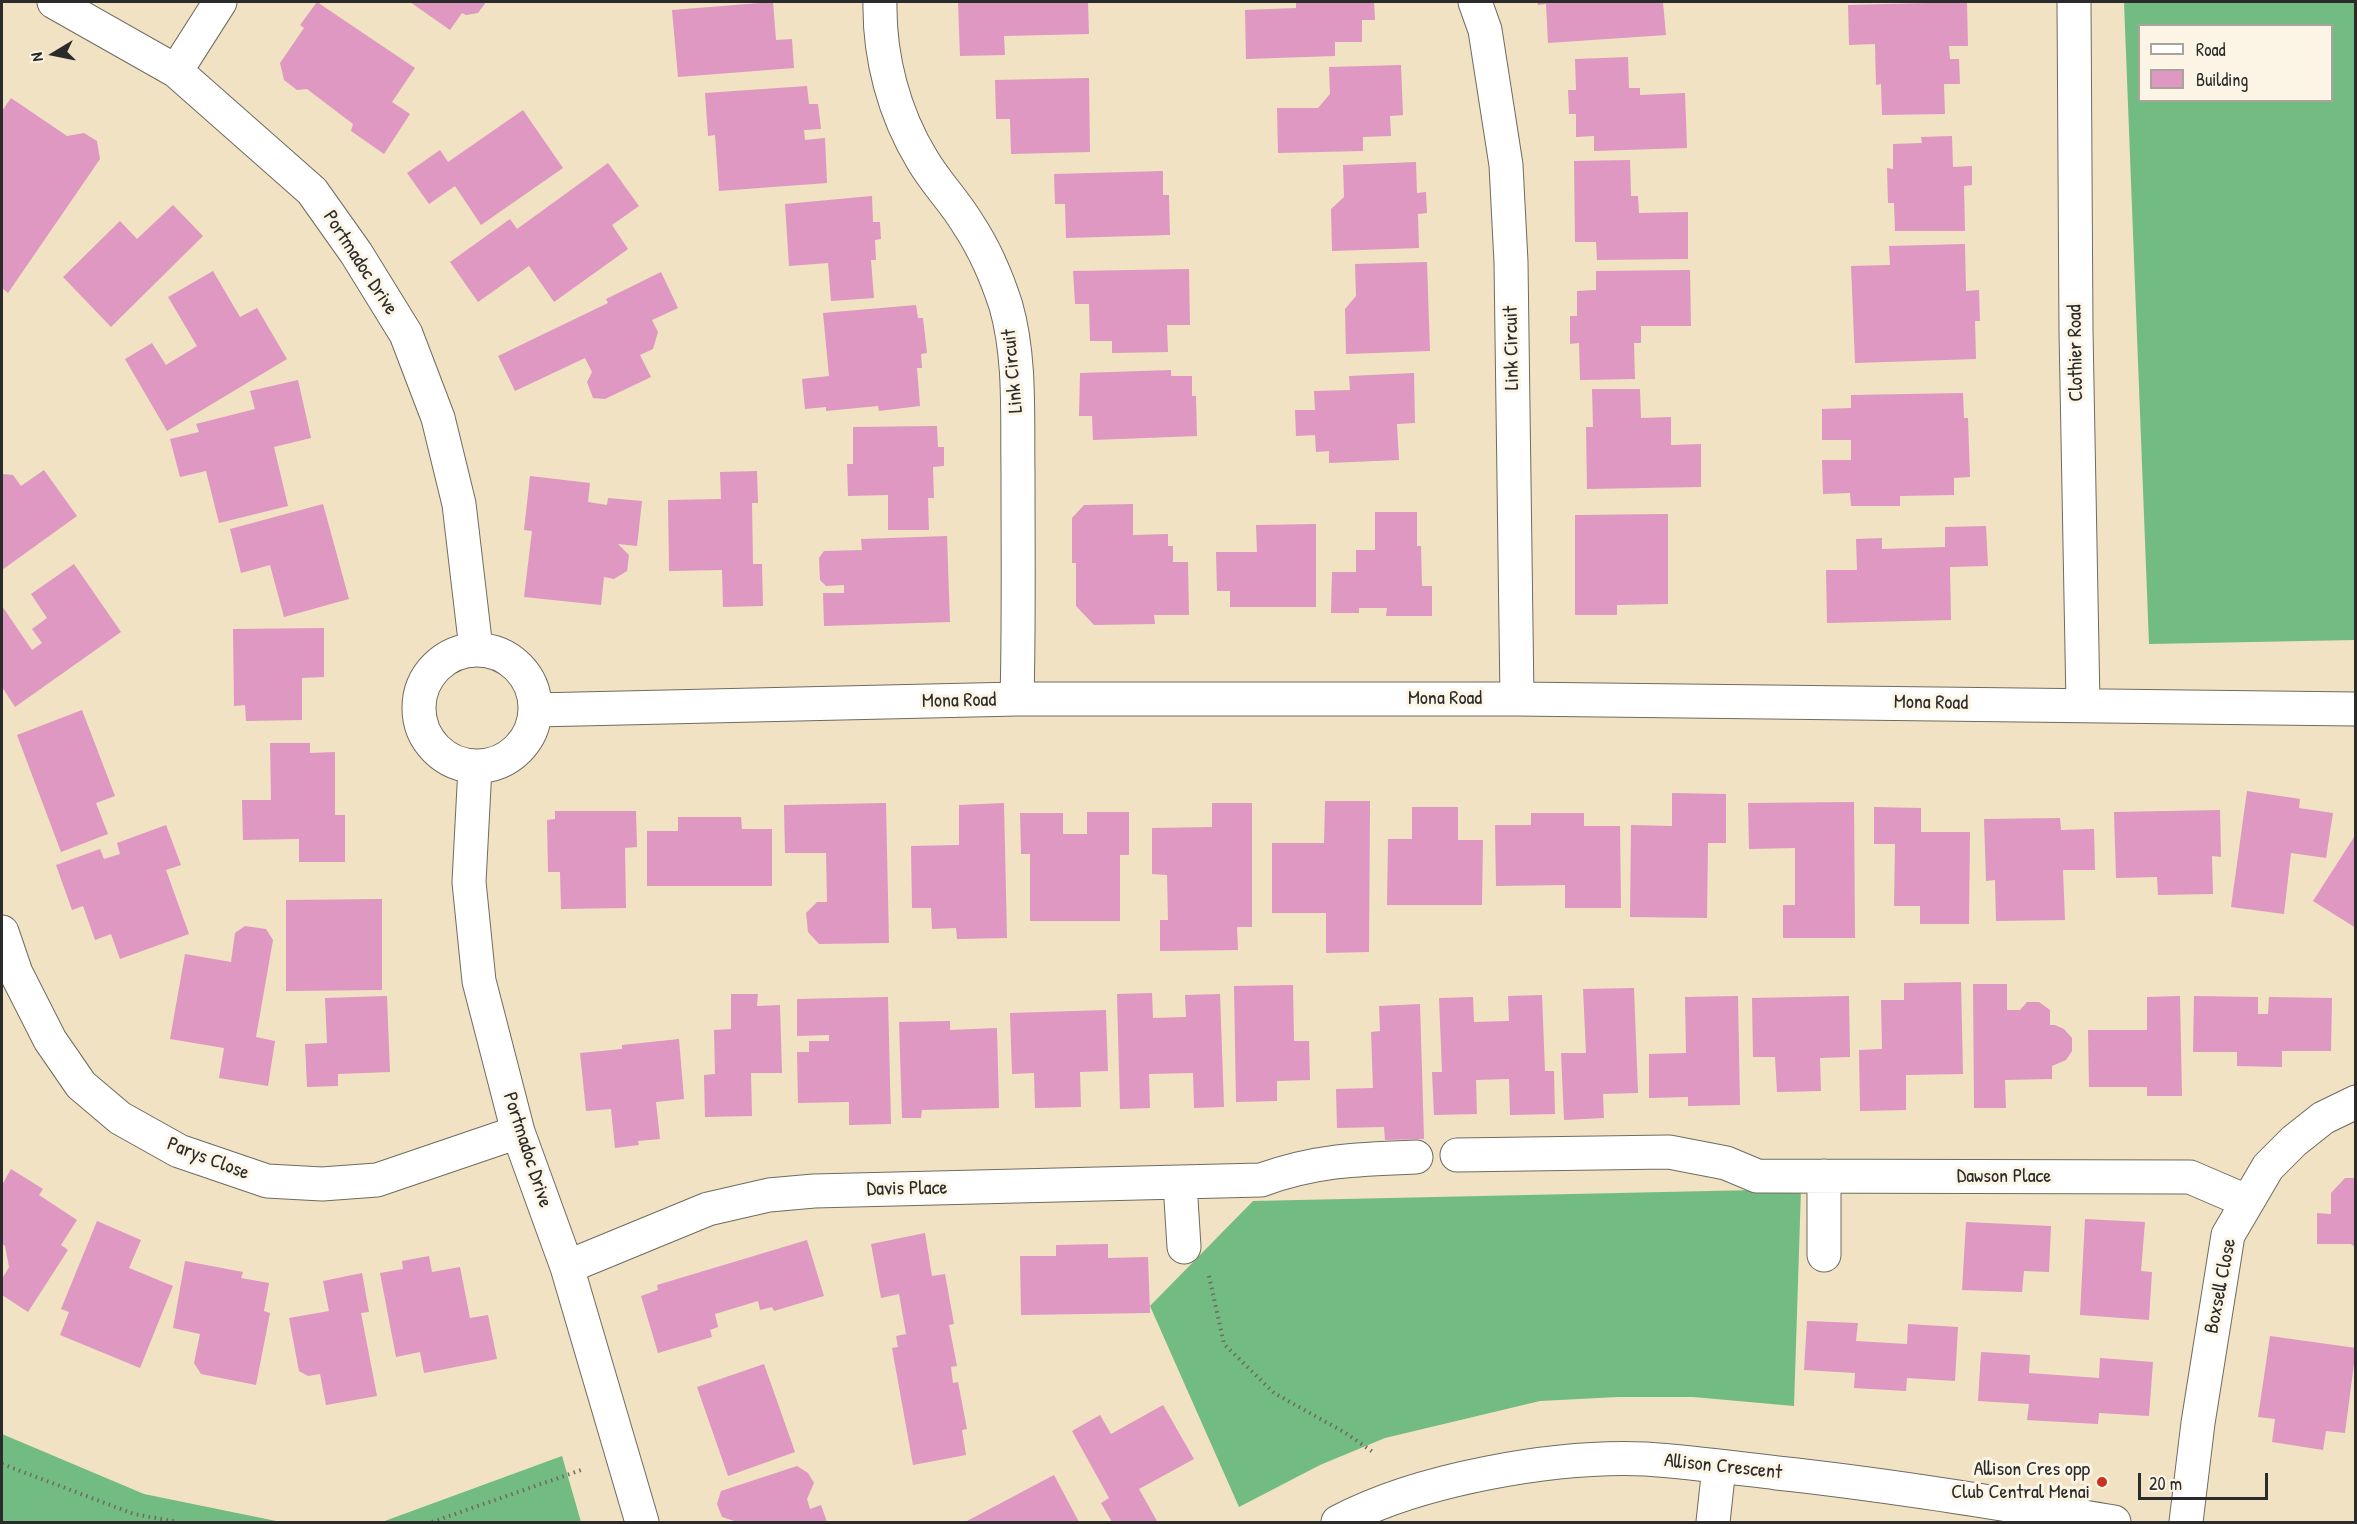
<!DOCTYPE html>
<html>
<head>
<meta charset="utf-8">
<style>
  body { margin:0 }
  #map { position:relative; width:2357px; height:1524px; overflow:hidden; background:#f0e2c3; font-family:"Patrick Hand",sans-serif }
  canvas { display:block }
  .frame { position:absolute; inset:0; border:3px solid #2b2b2b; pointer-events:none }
  .legend { position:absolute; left:2138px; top:24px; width:195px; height:78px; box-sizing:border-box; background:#fcf5e5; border:2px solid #a8a49b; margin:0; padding:8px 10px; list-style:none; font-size:18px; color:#2b2b2b }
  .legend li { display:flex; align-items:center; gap:12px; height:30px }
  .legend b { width:30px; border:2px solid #a8a49b }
  .north { position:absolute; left:24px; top:24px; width:60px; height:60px; -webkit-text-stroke:4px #fcf5e5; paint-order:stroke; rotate:260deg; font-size:16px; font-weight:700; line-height:24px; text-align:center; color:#2b2b2b }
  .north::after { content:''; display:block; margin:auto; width:21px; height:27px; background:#2b2b2b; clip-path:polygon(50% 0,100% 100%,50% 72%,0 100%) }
  .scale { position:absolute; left:2138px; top:1473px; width:130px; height:27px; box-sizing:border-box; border:3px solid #2b2b2b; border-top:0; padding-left:8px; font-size:18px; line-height:21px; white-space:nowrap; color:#2b2b2b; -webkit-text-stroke:4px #fcf5e5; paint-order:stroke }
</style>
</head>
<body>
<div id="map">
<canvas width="2357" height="1524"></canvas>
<div class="frame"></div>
<ul class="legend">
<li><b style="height:8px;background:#fff"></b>Road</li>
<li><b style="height:16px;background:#de98c1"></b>Building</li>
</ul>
<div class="north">N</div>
<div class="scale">20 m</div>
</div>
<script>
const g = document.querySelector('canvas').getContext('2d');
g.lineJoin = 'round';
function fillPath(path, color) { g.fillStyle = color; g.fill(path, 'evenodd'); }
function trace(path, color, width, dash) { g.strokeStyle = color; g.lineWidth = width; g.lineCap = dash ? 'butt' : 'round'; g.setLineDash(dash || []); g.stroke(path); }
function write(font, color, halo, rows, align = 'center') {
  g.font = font + ' "Patrick Hand",sans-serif'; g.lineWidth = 6; g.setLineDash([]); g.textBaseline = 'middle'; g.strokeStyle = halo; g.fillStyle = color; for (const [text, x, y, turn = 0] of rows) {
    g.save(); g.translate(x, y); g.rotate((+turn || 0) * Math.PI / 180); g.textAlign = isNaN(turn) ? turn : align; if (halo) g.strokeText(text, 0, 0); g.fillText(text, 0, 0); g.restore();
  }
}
fillPath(new Path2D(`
  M 2124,2 L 2355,2 L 2355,640 L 2149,644 ZM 2140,26 L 2332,26 L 2332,100 L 2140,100 Z
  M 1801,1189 L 1794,1406 L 1693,1397 L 1618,1397 L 1540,1401 L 1385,1438 L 1320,1465 L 1239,1507 L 1150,1306 L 1253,1201 Z
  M 2,1434 L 144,1494 L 281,1522 L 2,1522 Z
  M 562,1456 L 581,1522 L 382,1522 Z`), '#72bb82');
fillPath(new Path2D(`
  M 317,2 L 415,68 L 392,102 L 410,114 L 384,154 L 351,131 L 353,124 L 307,89 L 297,90 L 284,80 L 280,63 L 304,28 L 300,25 Z
  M 410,2 L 486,2 L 478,13 L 466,15 L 462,13 L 450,30 Z
  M 773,2 L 776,40 L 792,39 L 794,68 L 678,77 L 672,10 Z
  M 958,2 L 1088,2 L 1089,34 L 1004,36 L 1005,55 L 960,56 Z
  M 1296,2 L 1374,2 L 1375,20 L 1362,20 L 1362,42 L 1335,42 L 1335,56 L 1246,59 L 1245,10 L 1296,8 Z
  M 1537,2 L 1663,2 L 1666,35 L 1548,43 L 1546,4 L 1538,5 Z
  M 1967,2 L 1968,46 L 1949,46 L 1950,59 L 1959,59 L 1960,84 L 1944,84 L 1945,114 L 1882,115 L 1881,84 L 1876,85 L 1875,44 L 1849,45 L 1848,5 Z
  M 1628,57 L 1629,88 L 1640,88 L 1640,95 L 1685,93 L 1687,148 L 1594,151 L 1594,136 L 1576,137 L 1576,114 L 1569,114 L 1568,90 L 1576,90 L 1575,59 Z
  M 1401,65 L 1403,115 L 1390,116 L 1391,136 L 1363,137 L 1363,151 L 1278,153 L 1277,108 L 1318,108 L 1330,94 L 1329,67 Z
  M 1089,78 L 1090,152 L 1011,154 L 1010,119 L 996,119 L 995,80 Z
  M 807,86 L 809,104 L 818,104 L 821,129 L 804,130 L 805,140 L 825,138 L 827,183 L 719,191 L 715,135 L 708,136 L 705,93 Z
  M 11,98 L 67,136 L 84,133 L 97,141 L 100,159 L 8,293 L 2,288 L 2,111 Z
  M 523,110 L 563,168 L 481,225 L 455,186 L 429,204 L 407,173 L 440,150 L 448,162 Z
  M 1952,136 L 1953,167 L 1972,166 L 1972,185 L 1964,186 L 1965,231 L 1895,231 L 1894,203 L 1888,203 L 1887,168 L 1893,169 L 1893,144 L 1922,143 L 1921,137 Z
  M 1630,160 L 1631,196 L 1638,196 L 1639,213 L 1688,212 L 1688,259 L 1597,260 L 1596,242 L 1575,242 L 1574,161 Z
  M 1416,162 L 1417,193 L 1426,192 L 1427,213 L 1418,214 L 1419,248 L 1332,251 L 1331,209 L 1344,197 L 1343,165 Z
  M 608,163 L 639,206 L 612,225 L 628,249 L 554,302 L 529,266 L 478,302 L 450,262 L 510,219 L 517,229 Z
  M 1163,171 L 1163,195 L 1169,195 L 1170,235 L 1066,238 L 1065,204 L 1055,204 L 1054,174 Z
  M 872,196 L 873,222 L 880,222 L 881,239 L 875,240 L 876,260 L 871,260 L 874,298 L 831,301 L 828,263 L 789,266 L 785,204 Z
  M 173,205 L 203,236 L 111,327 L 63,277 L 120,221 L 137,239 Z
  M 1965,244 L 1966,291 L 1979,290 L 1980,321 L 1975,321 L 1976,359 L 1855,363 L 1851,266 L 1890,265 L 1889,246 Z
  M 1427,262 L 1430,351 L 1346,354 L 1345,309 L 1356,296 L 1355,264 Z
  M 1189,269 L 1190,325 L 1167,325 L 1168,352 L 1112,353 L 1112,341 L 1090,341 L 1089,304 L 1075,304 L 1073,271 Z
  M 1690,270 L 1691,326 L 1641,326 L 1641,343 L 1634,343 L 1635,379 L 1580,380 L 1579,343 L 1570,344 L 1570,316 L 1577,316 L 1577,291 L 1596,290 L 1596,271 Z
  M 213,271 L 240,317 L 257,308 L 287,359 L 167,431 L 125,359 L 152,343 L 166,365 L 197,346 L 168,297 Z
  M 661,272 L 678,308 L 652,320 L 658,332 L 653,349 L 640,355 L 651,377 L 605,399 L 593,398 L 587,382 L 592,372 L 585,358 L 515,391 L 498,356 L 608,303 L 606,299 Z
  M 916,305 L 918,318 L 923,318 L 927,353 L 921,354 L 922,368 L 917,368 L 920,406 L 879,411 L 878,406 L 826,411 L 826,407 L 805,409 L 802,379 L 829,376 L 823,313 Z
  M 1171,370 L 1171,376 L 1192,376 L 1192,396 L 1196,396 L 1197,436 L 1093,440 L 1092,416 L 1079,416 L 1080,373 Z
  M 1414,373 L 1415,423 L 1397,424 L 1399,460 L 1329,463 L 1329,451 L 1316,452 L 1315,435 L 1296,436 L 1295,410 L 1315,410 L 1314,391 L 1350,390 L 1349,376 Z
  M 298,380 L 311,438 L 274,447 L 288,506 L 219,523 L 206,471 L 180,477 L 170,439 L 199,432 L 196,424 L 255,409 L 250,391 Z
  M 1592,389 L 1640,389 L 1641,418 L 1671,417 L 1671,445 L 1701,444 L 1701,487 L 1587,489 L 1586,427 L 1593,427 Z
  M 1963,393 L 1964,418 L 1968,418 L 1970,477 L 1954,478 L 1954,495 L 1900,496 L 1900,506 L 1851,506 L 1850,493 L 1823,494 L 1822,460 L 1851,460 L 1851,440 L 1822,440 L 1822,409 L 1851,408 L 1851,395 Z
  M 937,426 L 938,447 L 944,447 L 944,466 L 933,467 L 934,498 L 928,498 L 929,530 L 888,530 L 888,495 L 848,496 L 847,464 L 853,464 L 853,427 Z
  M 44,470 L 77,516 L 2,570 L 2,474 L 13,475 L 21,486 Z
  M 757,471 L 758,503 L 752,503 L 753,564 L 762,564 L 763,606 L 723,607 L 722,570 L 669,571 L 668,500 L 721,499 L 720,472 Z
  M 530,476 L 590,483 L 588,502 L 607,505 L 608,498 L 642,501 L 637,546 L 618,544 L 629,555 L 627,571 L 614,579 L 604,577 L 601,605 L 524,597 L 532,531 L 524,530 Z
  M 323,504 L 349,599 L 284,617 L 270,565 L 241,573 L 230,529 Z
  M 1133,504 L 1133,535 L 1168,534 L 1168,546 L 1173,546 L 1173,562 L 1188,562 L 1189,615 L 1154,615 L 1155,624 L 1094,625 L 1076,606 L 1076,563 L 1072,563 L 1072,518 L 1084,505 Z
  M 1375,512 L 1417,512 L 1417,546 L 1421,546 L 1422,586 L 1432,586 L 1432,616 L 1386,616 L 1387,608 L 1359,608 L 1359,613 L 1331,613 L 1332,572 L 1356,572 L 1356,550 L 1375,550 Z
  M 1668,514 L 1668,604 L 1617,605 L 1617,615 L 1575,615 L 1575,515 Z
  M 1316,524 L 1316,607 L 1230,607 L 1230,591 L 1217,591 L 1216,552 L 1257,552 L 1256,525 Z
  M 1986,526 L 1988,566 L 1950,567 L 1951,620 L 1827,623 L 1826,570 L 1857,570 L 1856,539 L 1882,538 L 1882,549 L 1945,547 L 1945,527 Z
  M 947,536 L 950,622 L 824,626 L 823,593 L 844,593 L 844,585 L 826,586 L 820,580 L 819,558 L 824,551 L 862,550 L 861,539 Z
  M 74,564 L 121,632 L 15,707 L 2,687 L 2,606 L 32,650 L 42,643 L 32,629 L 47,618 L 31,594 Z
  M 324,628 L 324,677 L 302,678 L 302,720 L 246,721 L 245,705 L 234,706 L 233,629 Z
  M 82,710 L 115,796 L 96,803 L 108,834 L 61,852 L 17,735 Z
  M 270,743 L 310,743 L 310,753 L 335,752 L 335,815 L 345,815 L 345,862 L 299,862 L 299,839 L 243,840 L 242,800 L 271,800 Z
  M 2247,791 L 2300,799 L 2299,808 L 2333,813 L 2326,858 L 2291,853 L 2284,914 L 2231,907 Z
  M 1672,793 L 1726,794 L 1726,843 L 1708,843 L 1707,918 L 1630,917 L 1631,825 L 1672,826 Z
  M 1325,801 L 1370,801 L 1369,952 L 1326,953 L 1326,913 L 1272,913 L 1272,843 L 1324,843 Z
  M 1854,802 L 1855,938 L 1783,938 L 1783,905 L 1795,905 L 1795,848 L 1749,849 L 1748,803 Z
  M 886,803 L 889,943 L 819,944 L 808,932 L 806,913 L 817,902 L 827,902 L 826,853 L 785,853 L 784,805 Z
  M 1004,803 L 1007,938 L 957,939 L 956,928 L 932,929 L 931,908 L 912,908 L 911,846 L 959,845 L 959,805 Z
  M 1212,803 L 1252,803 L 1252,927 L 1237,927 L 1238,950 L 1160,951 L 1160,920 L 1168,920 L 1167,875 L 1152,874 L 1152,828 L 1212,827 Z
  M 1412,807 L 1458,807 L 1458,840 L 1483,840 L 1482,905 L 1387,905 L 1388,839 L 1412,839 Z
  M 1874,807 L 1921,808 L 1921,832 L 1970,832 L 1969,924 L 1920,924 L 1920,906 L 1894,906 L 1895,844 L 1874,844 Z
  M 2220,810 L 2221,857 L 2212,856 L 2213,894 L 2158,895 L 2157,877 L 2116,878 L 2114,812 Z
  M 555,811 L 636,811 L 637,847 L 625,848 L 626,908 L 561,909 L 560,872 L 548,872 L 547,820 L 555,819 Z
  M 1087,812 L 1129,812 L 1129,855 L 1120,855 L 1120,921 L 1030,921 L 1030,854 L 1021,854 L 1020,813 L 1063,813 L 1063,834 L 1087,834 Z
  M 1531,813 L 1584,813 L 1584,826 L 1620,826 L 1621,908 L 1565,908 L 1565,885 L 1496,886 L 1495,825 L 1531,825 Z
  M 678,817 L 741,817 L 742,829 L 772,829 L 772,886 L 647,886 L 647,831 L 678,831 Z
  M 2060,818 L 2061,830 L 2094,829 L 2095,870 L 2063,870 L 2065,920 L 1996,921 L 1995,880 L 1986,881 L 1984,819 Z
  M 166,825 L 181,865 L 166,870 L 189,934 L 120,959 L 111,934 L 95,940 L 83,906 L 72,910 L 56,865 L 100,849 L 104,859 L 120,854 L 117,843 Z
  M 2356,834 L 2356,928 L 2313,901 Z
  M 382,899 L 382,990 L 286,991 L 286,900 Z
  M 245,926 L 266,929 L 273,940 L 256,1037 L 275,1041 L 268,1086 L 219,1078 L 224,1048 L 170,1039 L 185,954 L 231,962 L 235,933 Z
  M 1961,982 L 1963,1074 L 1906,1075 L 1906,1110 L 1860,1111 L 1859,1050 L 1882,1049 L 1881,1000 L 1904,1000 L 1904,983 Z
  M 1973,984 L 2007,984 L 2007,1010 L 2020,1010 L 2027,1002 L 2039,1002 L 2050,1010 L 2050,1025 L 2055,1025 L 2064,1029 L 2072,1038 L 2072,1051 L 2066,1060 L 2052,1066 L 2052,1079 L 2005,1080 L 2006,1108 L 1974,1108 Z
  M 1293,985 L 1294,1041 L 1309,1041 L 1310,1080 L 1277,1081 L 1277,1101 L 1236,1102 L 1234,986 Z
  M 1634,988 L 1638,1093 L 1603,1094 L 1604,1118 L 1564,1120 L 1561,1053 L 1586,1053 L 1583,989 Z
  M 1152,993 L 1153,1018 L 1186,1017 L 1185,995 L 1220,994 L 1224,1107 L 1194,1108 L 1193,1073 L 1149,1074 L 1150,1108 L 1120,1109 L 1117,994 Z
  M 731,994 L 758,994 L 757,1006 L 780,1005 L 782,1073 L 751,1073 L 752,1116 L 705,1117 L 704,1075 L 715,1074 L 714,1030 L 731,1029 Z
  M 1542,995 L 1545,1071 L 1554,1071 L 1555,1114 L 1510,1115 L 1509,1079 L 1476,1080 L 1477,1114 L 1434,1115 L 1432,1072 L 1442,1072 L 1439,998 L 1473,997 L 1474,1022 L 1509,1021 L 1508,996 Z
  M 387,996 L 390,1072 L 338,1074 L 338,1086 L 307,1087 L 305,1044 L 327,1043 L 325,998 Z
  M 1738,996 L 1740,1105 L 1688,1106 L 1688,1097 L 1649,1098 L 1649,1054 L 1686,1053 L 1685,997 Z
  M 1849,996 L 1850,1057 L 1820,1058 L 1821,1091 L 1777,1092 L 1775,1057 L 1753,1057 L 1752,998 Z
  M 2180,996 L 2182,1096 L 2147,1096 L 2147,1087 L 2089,1087 L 2088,1030 L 2147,1030 L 2147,997 Z
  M 2194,996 L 2258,997 L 2258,1014 L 2268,1014 L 2269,997 L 2332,998 L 2331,1051 L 2282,1051 L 2282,1067 L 2237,1066 L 2237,1052 L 2193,1052 Z
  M 888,997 L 891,1124 L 849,1125 L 849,1102 L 798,1103 L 797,1052 L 809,1052 L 809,1041 L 829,1041 L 829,1035 L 797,1036 L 797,999 Z
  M 1420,1004 L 1424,1139 L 1385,1140 L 1384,1127 L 1337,1128 L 1336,1089 L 1373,1088 L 1371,1032 L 1380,1031 L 1379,1006 Z
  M 1106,1010 L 1108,1071 L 1080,1072 L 1081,1107 L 1035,1108 L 1034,1073 L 1012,1074 L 1010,1013 Z
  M 950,1021 L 950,1030 L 997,1028 L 999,1108 L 922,1110 L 921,1118 L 902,1118 L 899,1022 Z
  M 679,1039 L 684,1099 L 656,1102 L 660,1139 L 638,1141 L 639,1145 L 615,1148 L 611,1109 L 586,1111 L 580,1053 L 622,1049 L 622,1045 Z
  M 11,1169 L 43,1189 L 39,1195 L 77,1220 L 61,1245 L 68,1250 L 28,1312 L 2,1295 L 2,1279 L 9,1267 L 5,1246 L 2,1244 L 2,1185 Z
  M 2345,1178 L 2356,1178 L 2356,1248 L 2351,1244 L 2317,1244 L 2317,1213 L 2331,1214 L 2331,1193 Z
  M 2085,1219 L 2145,1222 L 2141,1271 L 2152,1272 L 2149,1320 L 2080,1315 Z
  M 97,1221 L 141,1240 L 129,1268 L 173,1286 L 140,1368 L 60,1335 L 69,1312 L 61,1309 Z
  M 1966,1222 L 2051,1226 L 2049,1272 L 2024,1271 L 2022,1292 L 1962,1290 Z
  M 925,1233 L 932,1276 L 945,1274 L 954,1324 L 949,1325 L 957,1366 L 951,1367 L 953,1383 L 958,1382 L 967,1429 L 962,1430 L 966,1455 L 913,1465 L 892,1348 L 898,1347 L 896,1336 L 906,1334 L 899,1294 L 881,1298 L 871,1244 Z
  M 807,1240 L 824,1296 L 774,1311 L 772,1307 L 760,1310 L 758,1301 L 715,1314 L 718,1327 L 710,1330 L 712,1337 L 658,1353 L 641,1296 L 658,1290 L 657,1285 Z
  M 1108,1244 L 1108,1258 L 1148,1257 L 1150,1313 L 1021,1315 L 1020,1256 L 1056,1256 L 1056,1245 Z
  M 429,1256 L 432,1272 L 460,1267 L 470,1318 L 488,1315 L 497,1359 L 424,1373 L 420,1352 L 396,1357 L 380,1273 L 403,1269 L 402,1261 Z
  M 185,1261 L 243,1272 L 241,1278 L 269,1283 L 264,1311 L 270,1313 L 256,1385 L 201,1374 L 194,1363 L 200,1334 L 173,1328 Z
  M 362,1273 L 369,1312 L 361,1313 L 377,1396 L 326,1405 L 320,1374 L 308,1376 L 299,1371 L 289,1318 L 329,1311 L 323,1281 Z
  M 1807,1321 L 1858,1323 L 1856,1341 L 1907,1344 L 1908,1324 L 1958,1327 L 1955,1381 L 1907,1378 L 1906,1391 L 1854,1388 L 1855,1373 L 1804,1370 Z
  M 2270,1336 L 2356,1348 L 2345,1433 L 2326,1431 L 2323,1450 L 2272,1442 L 2275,1419 L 2258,1417 Z
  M 1981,1352 L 2030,1355 L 2029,1373 L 2099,1378 L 2100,1358 L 2153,1362 L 2149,1416 L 2099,1413 L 2098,1424 L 2027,1420 L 2029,1404 L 1978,1401 Z
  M 764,1364 L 795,1452 L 728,1476 L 697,1387 Z
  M 1163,1405 L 1194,1459 L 1139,1489 L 1157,1521 L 1112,1522 L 1101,1503 L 1109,1498 L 1072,1431 L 1100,1415 L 1111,1434 Z
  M 797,1466 L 808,1473 L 814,1483 L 807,1499 L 810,1509 L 821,1505 L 827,1522 L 737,1522 L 722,1517 L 717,1504 L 721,1491 Z
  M 1054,1475 L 1079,1522 L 968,1522 L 967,1521 Z`), '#de98c1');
const minor = new Path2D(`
  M 54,2 L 176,71 L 312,191 L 356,253 L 406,334 L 438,418 L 459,504 L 476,649
  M 880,2 C 879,57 894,114 923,161 C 936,183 955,202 968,224 C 984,248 997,278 1006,306 C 1021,359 1017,418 1018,473 C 1018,548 1019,624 1017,699
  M 1475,2 L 1485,30 L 1506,165 L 1511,262 L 1517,699
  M 2074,2 L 2076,331 L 2083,704
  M 176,71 L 220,2
  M419 708a58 58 0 1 1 116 0a58 58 0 1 1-116 0Z
  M 535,710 L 1017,699 L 1517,699 L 2356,709
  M 475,767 L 469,882 L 479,981 L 518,1132 L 567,1267 L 642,1522
  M 2,932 L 16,973 L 50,1040 L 81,1085 L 120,1118 L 179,1151 L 267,1181 L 322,1184 L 377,1180 L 518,1132
  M 1457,1155 L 1669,1152 L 1726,1163 L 1757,1176 L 2190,1177 L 2246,1201
  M 1180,1183 L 1184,1247
  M 1824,1255 L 1824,1176
  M 567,1267 L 708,1209 L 769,1195 L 814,1191 L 1261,1180 C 1316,1160 1359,1159 1416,1157
  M 1338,1522 C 1419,1479 1555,1455 1646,1459 C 1690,1462 1734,1468 1777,1473 C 1890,1485 2002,1504 2114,1522
  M 1713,1522 L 1719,1467
  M 2186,1522 L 2198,1423 L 2228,1235 L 2268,1167 L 2294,1141 L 2323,1118 L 2356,1102`);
trace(minor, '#706b60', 35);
trace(new Path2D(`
  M 1209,1276 L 1224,1344 L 1274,1393 L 1344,1432 L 1373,1452
  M 2,1464 L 134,1514 L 178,1522
  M 432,1522 L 584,1469`), '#706b60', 4, [1.5, 4.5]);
trace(minor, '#fff', 33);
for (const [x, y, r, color] of [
  [2102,1482,6,"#c8321e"]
]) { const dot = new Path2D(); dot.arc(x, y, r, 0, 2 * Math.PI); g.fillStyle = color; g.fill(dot); trace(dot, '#fcf5e5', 2); }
write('20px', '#2b2b2b', '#fcf5e5', [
  ["Portmadoc Drive",360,263,57],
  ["Link Circuit",1512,348,-91],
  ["Clothier Road",2076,353,-91],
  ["Link Circuit",1013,371,-95],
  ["Mona Road",1445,699],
  ["Mona Road",959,701,-1],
  ["Mona Road",1931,703,1],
  ["Portmadoc Drive",527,1150,72],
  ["Parys Close",208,1159,21],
  ["Dawson Place",2004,1177],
  ["Davis Place",907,1189,-1],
  ["Boxsell Close",2221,1286,-79],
  ["Allison Crescent",1723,1467,6]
]);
write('20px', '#2b2b2b', '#fcf5e5', [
  ["Allison Cres opp",2090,1470],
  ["Club Central Menai",2090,1493]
], 'right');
</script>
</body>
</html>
